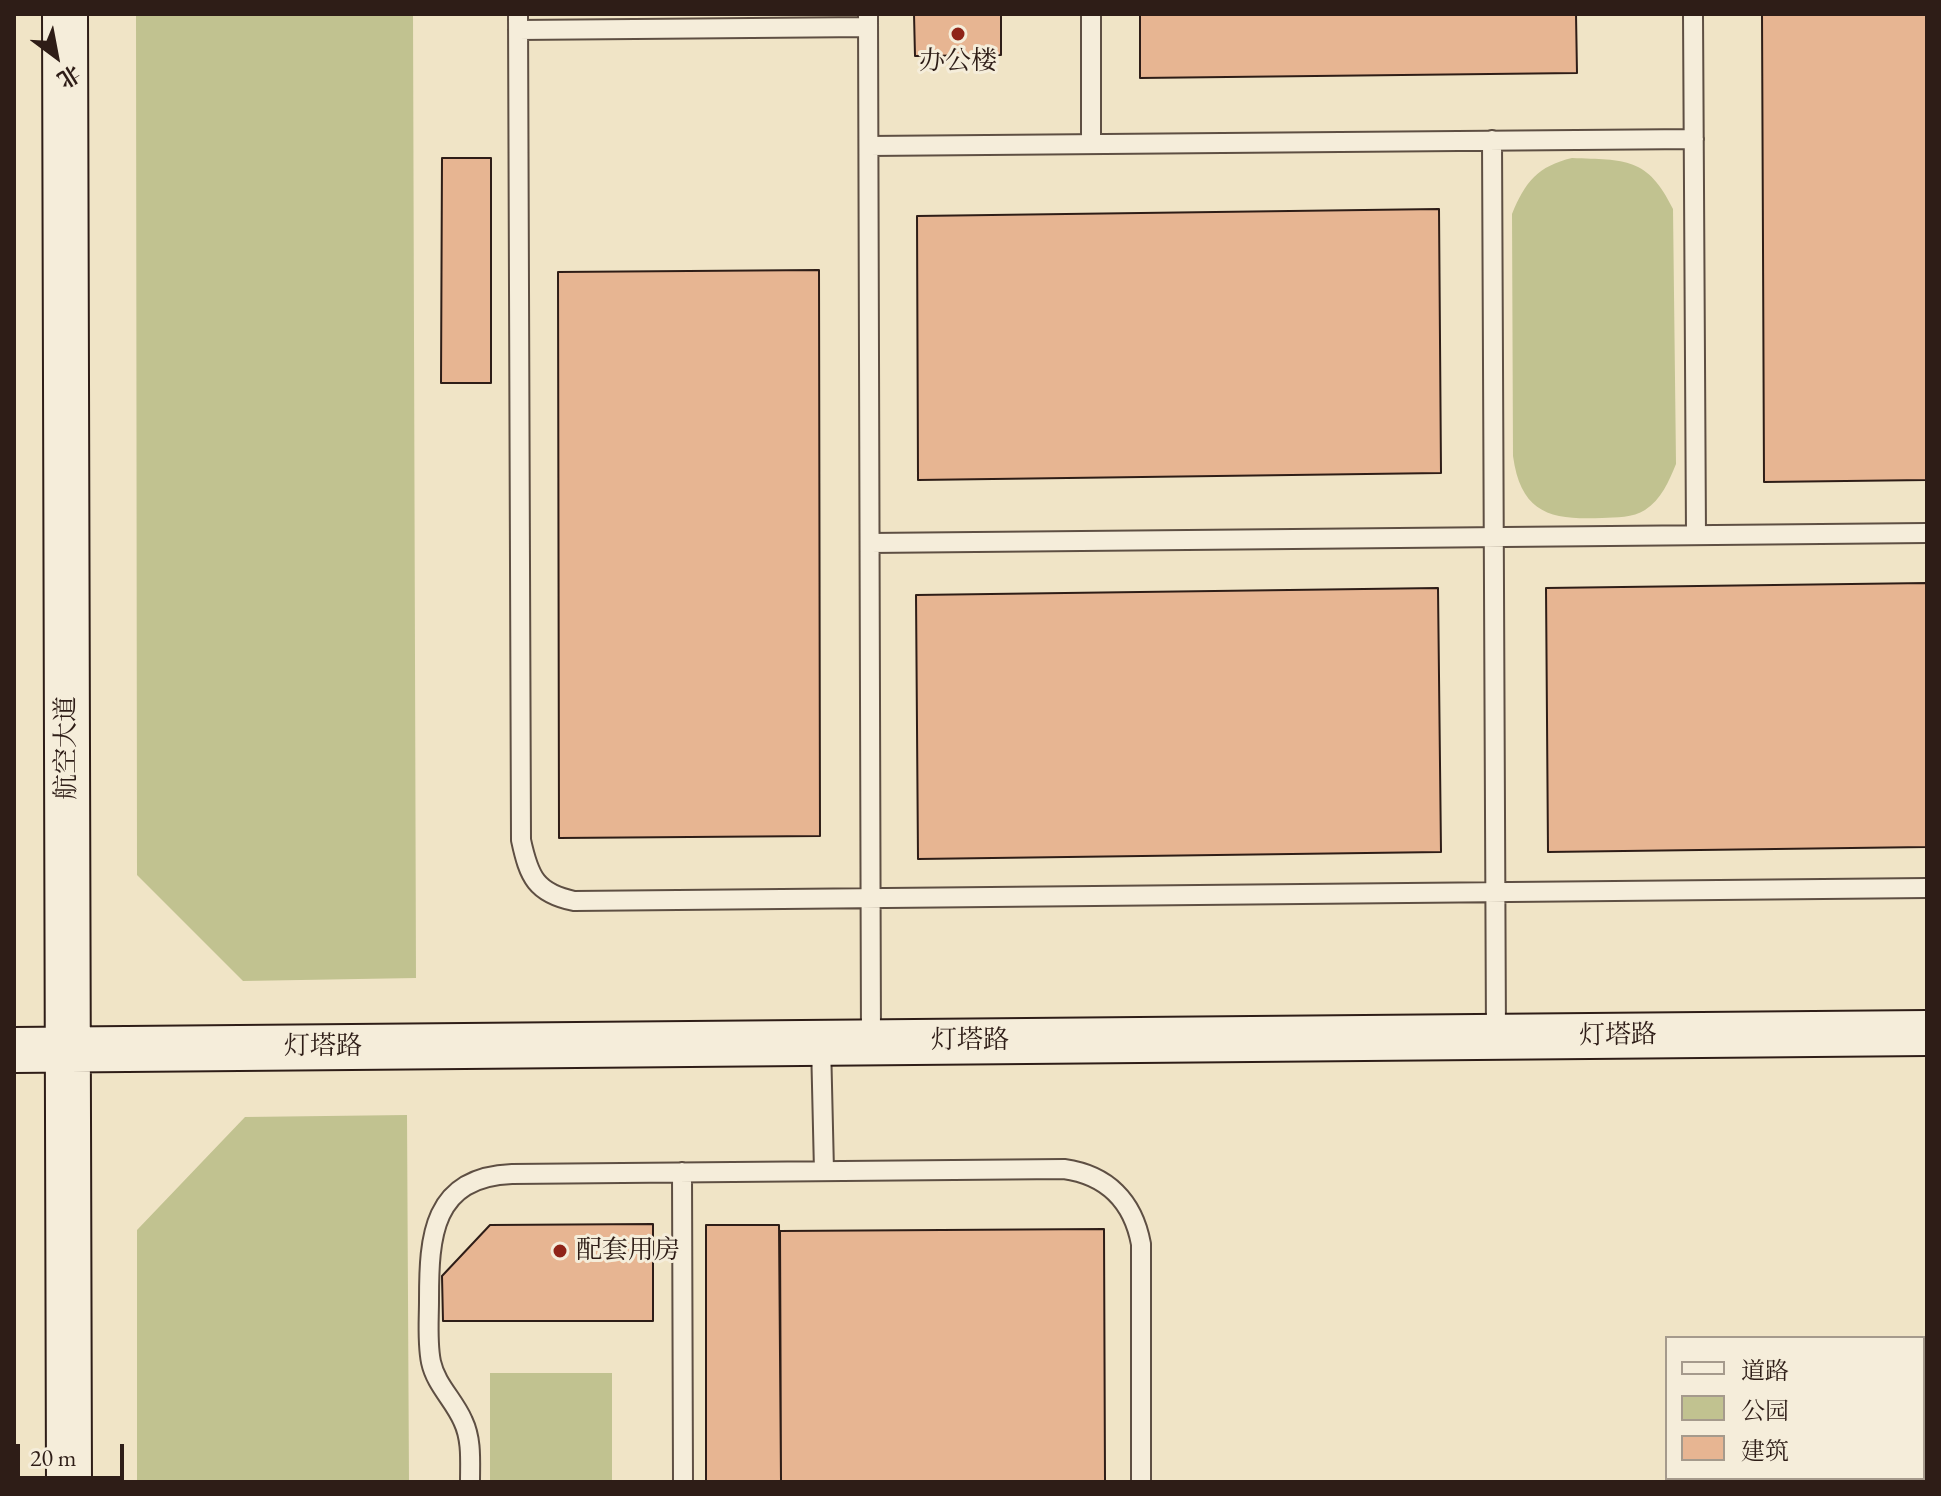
<!DOCTYPE html>
<html>
<head>
<meta charset="utf-8">
<style>
  body { margin:0 }
  #map { position:relative; width:1941px; height:1496px; overflow:hidden; background:#f0e4c6; font-family:"EB Garamond","Noto Serif SC",serif }
  canvas { display:block }
  .frame { position:absolute; inset:0; border:16px solid #2e1d17; pointer-events:none }
  .legend { position:absolute; left:1665px; top:1336px; width:260px; height:144px; box-sizing:border-box; background:#f5edda; border:2px solid #a59a8c; margin:0; padding:10px 14px; list-style:none; font-size:24px; color:#2e1d17 }
  .legend li { display:flex; align-items:center; gap:16px; height:40px }
  .legend b { width:40px; border:2px solid #a59a8c }
  .north { position:absolute; left:16px; top:16px; width:80px; height:80px; -webkit-text-stroke:6px #f5edda; paint-order:stroke; rotate:148deg; font-size:22px; font-weight:700; line-height:32px; text-align:center; color:#2e1d17 }
  .north::after { content:''; display:block; margin:auto; width:28px; height:36px; background:#2e1d17; clip-path:polygon(50% 0,100% 100%,50% 72%,0 100%) }
  .scale { position:absolute; left:16px; top:1444px; width:108px; height:36px; box-sizing:border-box; border:4px solid #2e1d17; border-top:0; padding-left:10px; font-size:24px; line-height:28px; white-space:nowrap; color:#2e1d17; -webkit-text-stroke:6px #f5edda; paint-order:stroke }
</style>
</head>
<body>
<div id="map">
<canvas width="1941" height="1496"></canvas>
<div class="frame"></div>
<ul class="legend">
<li><b style="height:10px;background:#f5edda"></b>道路</li>
<li><b style="height:22px;background:#c1c290"></b>公园</li>
<li><b style="height:22px;background:#e7b592"></b>建筑</li>
</ul>
<div class="north">北</div>
<div class="scale">20 m</div>
</div>
<script>
const g = document.querySelector('canvas').getContext('2d');
g.lineJoin = 'round';
function fillPath(path, color) { g.fillStyle = color; g.fill(path, 'evenodd'); }
function trace(path, color, width, dash) { g.strokeStyle = color; g.lineWidth = width; g.lineCap = dash ? 'butt' : 'round'; g.setLineDash(dash || []); g.stroke(path); }
function write(font, color, halo, rows, align = 'center') {
  g.font = font + ' "EB Garamond","Noto Serif SC",serif'; g.lineWidth = 6; g.setLineDash([]); g.textBaseline = 'middle'; g.strokeStyle = halo; g.fillStyle = color; for (const [text, x, y, turn = 0] of rows) {
    g.save(); g.translate(x, y); g.rotate((+turn || 0) * Math.PI / 180); g.textAlign = isNaN(turn) ? turn : align; if (halo) g.strokeText(text, 0, 0); g.fillText(text, 0, 0); g.restore();
  }
}
fillPath(new Path2D(`
  M 136,14 L 413,14 L 416,978 L 243,981 L 137,875 Z
  M 1572,158 C 1625,160 1648,157 1673,209 L 1676,464 C 1669,481 1661,500 1645,510 C 1633,518 1616,517 1602,518 C 1551,520 1521,514 1513,456 L 1512,214 C 1525,182 1538,166 1572,158 Z
  M 407,1115 L 409,1482 L 137,1482 L 137,1230 L 245,1117 Z
  M 612,1373 L 612,1482 L 490,1482 L 490,1373 Z`), '#c1c290');
const building = new Path2D(`
  M 914,14 L 1001,14 L 1001,55 L 915,56 Z
  M 1140,14 L 1576,14 L 1577,73 L 1140,78 Z
  M 1762,14 L 1927,14 L 1927,480 L 1764,482 Z
  M 442,158 L 491,158 L 491,383 L 441,383 Z
  M 1439,209 L 1441,473 L 918,480 L 917,216 Z
  M 819,270 L 820,836 L 559,838 L 558,272 Z
  M 1927,583 L 1927,847 L 1548,852 L 1546,588 Z
  M 1438,588 L 1441,852 L 918,859 L 916,595 Z
  M 653,1224 L 653,1321 L 443,1321 L 442,1276 L 490,1225 Z
  M 706,1225 L 779,1225 L 781,1482 L 706,1482 Z
  M 1104,1229 L 1105,1482 L 781,1482 L 780,1231 Z
  M 1923,1434 L 1927,1434 L 1927,1482 L 1867,1482 L 1867,1478 L 1923,1478 Z`);
fillPath(building, '#e7b592');
trace(building, '#2e1d17', 2);
const lane = new Path2D(`
  M 518,14 L 521,840 C 529,877 536,893 574,901 L 1927,888
  M 868,14 L 871,1042
  M 1091,14 L 1091,144
  M 1693,14 L 1696,535
  M 518,30 L 868,27
  M 1492,140 L 1496,1037
  M 869,146 L 1694,139
  M 870,543 L 1927,533
  M 821,1043 L 824,1171
  M 682,1172 L 683,1482
  M 470,1482 C 470,1461 472,1440 463,1421 C 454,1400 436,1385 431,1362 C 427,1342 429,1320 429,1300 C 429,1237 432,1177 512,1174 L 1064,1169 C 1107,1175 1133,1201 1141,1244 L 1141,1482`);
const secondary = new Path2D(`
  M 65,14 L 69,1482
  M 14,1050 L 1927,1033`);
trace(lane, '#5e4f43', 22);
trace(secondary, '#2e1d17', 48);
trace(lane, '#f5edda', 18);
trace(secondary, '#f5edda', 44);
for (const [x, y, r, color] of [
  [958,34,8,"#8f2418"],
  [560,1251,8,"#8f2418"]
]) { const dot = new Path2D(); dot.arc(x, y, r, 0, 2 * Math.PI); g.fillStyle = color; g.fill(dot); trace(dot, '#f5edda', 3); }
write('26px', '#2e1d17', '#f5edda', [
  ["办公楼",958,62],
  ["配套用房",576,1251,"left"]
]);
write('26px', '#2e1d17', '#f5edda', [
  ["航空大道",67,748,-90],
  ["灯塔路",1618,1036,-1],
  ["灯塔路",970,1041],
  ["灯塔路",323,1047]
]);
</script>
</body>
</html>
